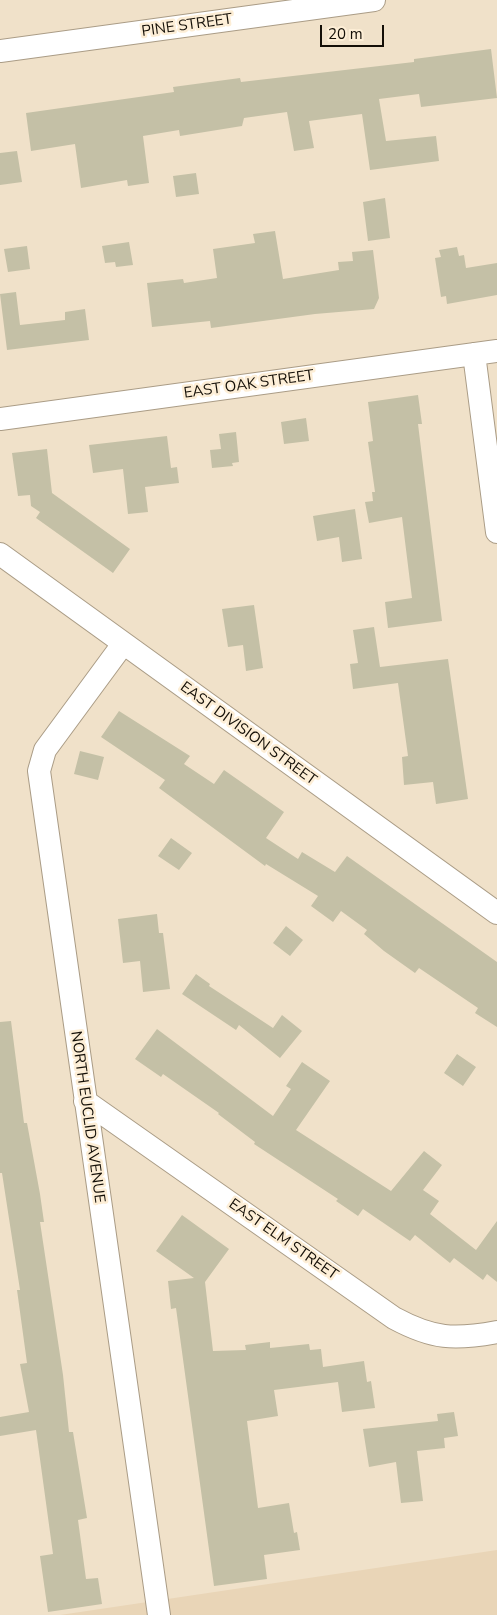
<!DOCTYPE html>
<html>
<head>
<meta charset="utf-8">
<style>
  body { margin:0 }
  #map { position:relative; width:497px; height:1615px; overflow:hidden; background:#f0e1c9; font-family:"Nunito Sans",sans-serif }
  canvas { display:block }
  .scale { position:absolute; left:320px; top:25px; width:64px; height:22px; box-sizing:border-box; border:2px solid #140f07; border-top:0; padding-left:6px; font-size:15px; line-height:18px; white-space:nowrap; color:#140f07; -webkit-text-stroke:4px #fdeed6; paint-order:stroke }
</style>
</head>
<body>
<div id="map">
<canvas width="497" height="1615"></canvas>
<div class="scale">20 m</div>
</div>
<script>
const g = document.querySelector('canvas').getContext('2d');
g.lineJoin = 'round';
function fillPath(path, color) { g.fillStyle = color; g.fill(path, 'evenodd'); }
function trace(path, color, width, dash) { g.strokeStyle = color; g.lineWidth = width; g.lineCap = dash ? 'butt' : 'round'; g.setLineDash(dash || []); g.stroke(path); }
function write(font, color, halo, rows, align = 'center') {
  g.font = font + ' "Nunito Sans",sans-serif'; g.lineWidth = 5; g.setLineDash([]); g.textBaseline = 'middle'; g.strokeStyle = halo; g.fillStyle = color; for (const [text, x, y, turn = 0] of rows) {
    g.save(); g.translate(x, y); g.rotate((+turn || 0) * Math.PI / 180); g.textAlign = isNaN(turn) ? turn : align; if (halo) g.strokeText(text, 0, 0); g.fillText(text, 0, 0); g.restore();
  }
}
fillPath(new Path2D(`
  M 497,1550 L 497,1615 L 60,1615 Z`), '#e9d5b7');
fillPath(new Path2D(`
  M 491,49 L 497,98 L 421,107 L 419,94 L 379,99 L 386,141 L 436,136 L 439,161 L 370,170 L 362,114 L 309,121 L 314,148 L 294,151 L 287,112 L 244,118 L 242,126 L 180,136 L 179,130 L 143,136 L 149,183 L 128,186 L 127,180 L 81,188 L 75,144 L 31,151 L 26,113 L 174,92 L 173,87 L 240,78 L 241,82 L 414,62 L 414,59 Z
  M 17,151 L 22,182 L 0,185 L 0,153 Z
  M 196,173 L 199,194 L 176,197 L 173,176 Z
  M 385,198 L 390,238 L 368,241 L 363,202 Z
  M 275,231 L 283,279 L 339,270 L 338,262 L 353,261 L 352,252 L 373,250 L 379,298 L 374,309 L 315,314 L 211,328 L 210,321 L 152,327 L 147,283 L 183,279 L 184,283 L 217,278 L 213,249 L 255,243 L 253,234 Z
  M 129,242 L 133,265 L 116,267 L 115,262 L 105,263 L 102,246 Z
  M 27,246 L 30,269 L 8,272 L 4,249 Z
  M 457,247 L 459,256 L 464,255 L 466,268 L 497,263 L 497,295 L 447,304 L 446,296 L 441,297 L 435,258 L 441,257 L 439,250 Z
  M 16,292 L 20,325 L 65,320 L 65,312 L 85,309 L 89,340 L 7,350 L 0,294 Z
  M 418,395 L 422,424 L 418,424 L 442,621 L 388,628 L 385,602 L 412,598 L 402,517 L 369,523 L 365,502 L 373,501 L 372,492 L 375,492 L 368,442 L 373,441 L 368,402 Z
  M 306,418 L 309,441 L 284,444 L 281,422 Z
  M 236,432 L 239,462 L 232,463 L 233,466 L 212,468 L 210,450 L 221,449 L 219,434 Z
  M 167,436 L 171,468 L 177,467 L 179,483 L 145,487 L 148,512 L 128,514 L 123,469 L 93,473 L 89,445 Z
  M 47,449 L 52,493 L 130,549 L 113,573 L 36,518 L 40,512 L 31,506 L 30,495 L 18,496 L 12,453 Z
  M 355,509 L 362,559 L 342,562 L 339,537 L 317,541 L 313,516 Z
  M 254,605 L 263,668 L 246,671 L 243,645 L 228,647 L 222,609 Z
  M 374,627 L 380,667 L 448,659 L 468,799 L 436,804 L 433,782 L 404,785 L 402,757 L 408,756 L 398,683 L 353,689 L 350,664 L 358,663 L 353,630 Z
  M 119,711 L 190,756 L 184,764 L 214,784 L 224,770 L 284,812 L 266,838 L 298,859 L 302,852 L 335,872 L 347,856 L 497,962 L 497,1027 L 475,1013 L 478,1008 L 419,968 L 415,973 L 384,951 L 364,934 L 367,930 L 341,911 L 333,922 L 311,906 L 318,896 L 266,864 L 265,866 L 159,788 L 165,780 L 101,737 Z
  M 80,751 L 104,757 L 98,780 L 74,774 Z
  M 171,838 L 192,853 L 179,870 L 158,856 Z
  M 157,914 L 159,933 L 163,933 L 170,989 L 143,992 L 140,961 L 123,963 L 118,919 Z
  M 286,926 L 303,940 L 290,956 L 273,943 Z
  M 196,974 L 210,984 L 209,986 L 273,1028 L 282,1015 L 302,1031 L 280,1058 L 239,1025 L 236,1030 L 182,994 Z
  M 11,1021 L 24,1123 L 27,1123 L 40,1194 L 44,1222 L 40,1222 L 63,1375 L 69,1432 L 73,1432 L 87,1518 L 78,1520 L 86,1579 L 98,1578 L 102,1604 L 48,1612 L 40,1556 L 53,1554 L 36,1430 L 0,1436 L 0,1417 L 29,1412 L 20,1364 L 27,1363 L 17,1290 L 20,1290 L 2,1173 L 0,1173 L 0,1022 Z
  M 157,1029 L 273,1116 L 291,1089 L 286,1086 L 302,1062 L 330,1081 L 296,1130 L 391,1191 L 424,1151 L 442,1165 L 423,1190 L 439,1201 L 430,1214 L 476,1250 L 497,1221 L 497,1282 L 487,1274 L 483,1280 L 454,1258 L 450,1263 L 415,1235 L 410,1241 L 363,1209 L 358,1216 L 336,1201 L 338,1199 L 254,1144 L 255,1142 L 218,1114 L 219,1113 L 163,1074 L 161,1077 L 135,1059 Z
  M 457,1054 L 476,1067 L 463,1086 L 444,1073 Z
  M 182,1215 L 229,1249 L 205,1282 L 213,1351 L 246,1350 L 245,1345 L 270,1342 L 270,1348 L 309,1344 L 310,1350 L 321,1349 L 323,1367 L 364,1361 L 367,1382 L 371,1381 L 375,1408 L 342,1412 L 338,1382 L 274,1390 L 278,1416 L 247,1421 L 258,1508 L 289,1503 L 294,1533 L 297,1532 L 300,1550 L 264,1555 L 267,1579 L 214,1586 L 176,1308 L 171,1309 L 168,1281 L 194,1278 L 156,1251 Z
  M 454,1412 L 458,1436 L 444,1438 L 445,1448 L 417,1451 L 423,1501 L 401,1503 L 396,1462 L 369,1467 L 363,1429 L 438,1421 L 437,1414 Z`), '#c4c0a6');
const minor = new Path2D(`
  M 0,51 L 374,0
  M 474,354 L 497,532
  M 0,419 L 497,351
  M 0,554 L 497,913
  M 123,644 L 45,750 L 39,771 L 159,1615
  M 85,1101 L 394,1318 C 433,1339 454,1340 497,1332`);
trace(minor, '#aa9c86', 24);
trace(minor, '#fff', 22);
write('15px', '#140f07', '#fdeed6', [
  ["PINE STREET",187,26,-8],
  ["EAST OAK STREET",249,385,-8],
  ["EAST DIVISION STREET",248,734,36],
  ["NORTH EUCLID AVENUE",87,1117,82],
  ["EAST ELM STREET",283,1240,35]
]);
</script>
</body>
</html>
